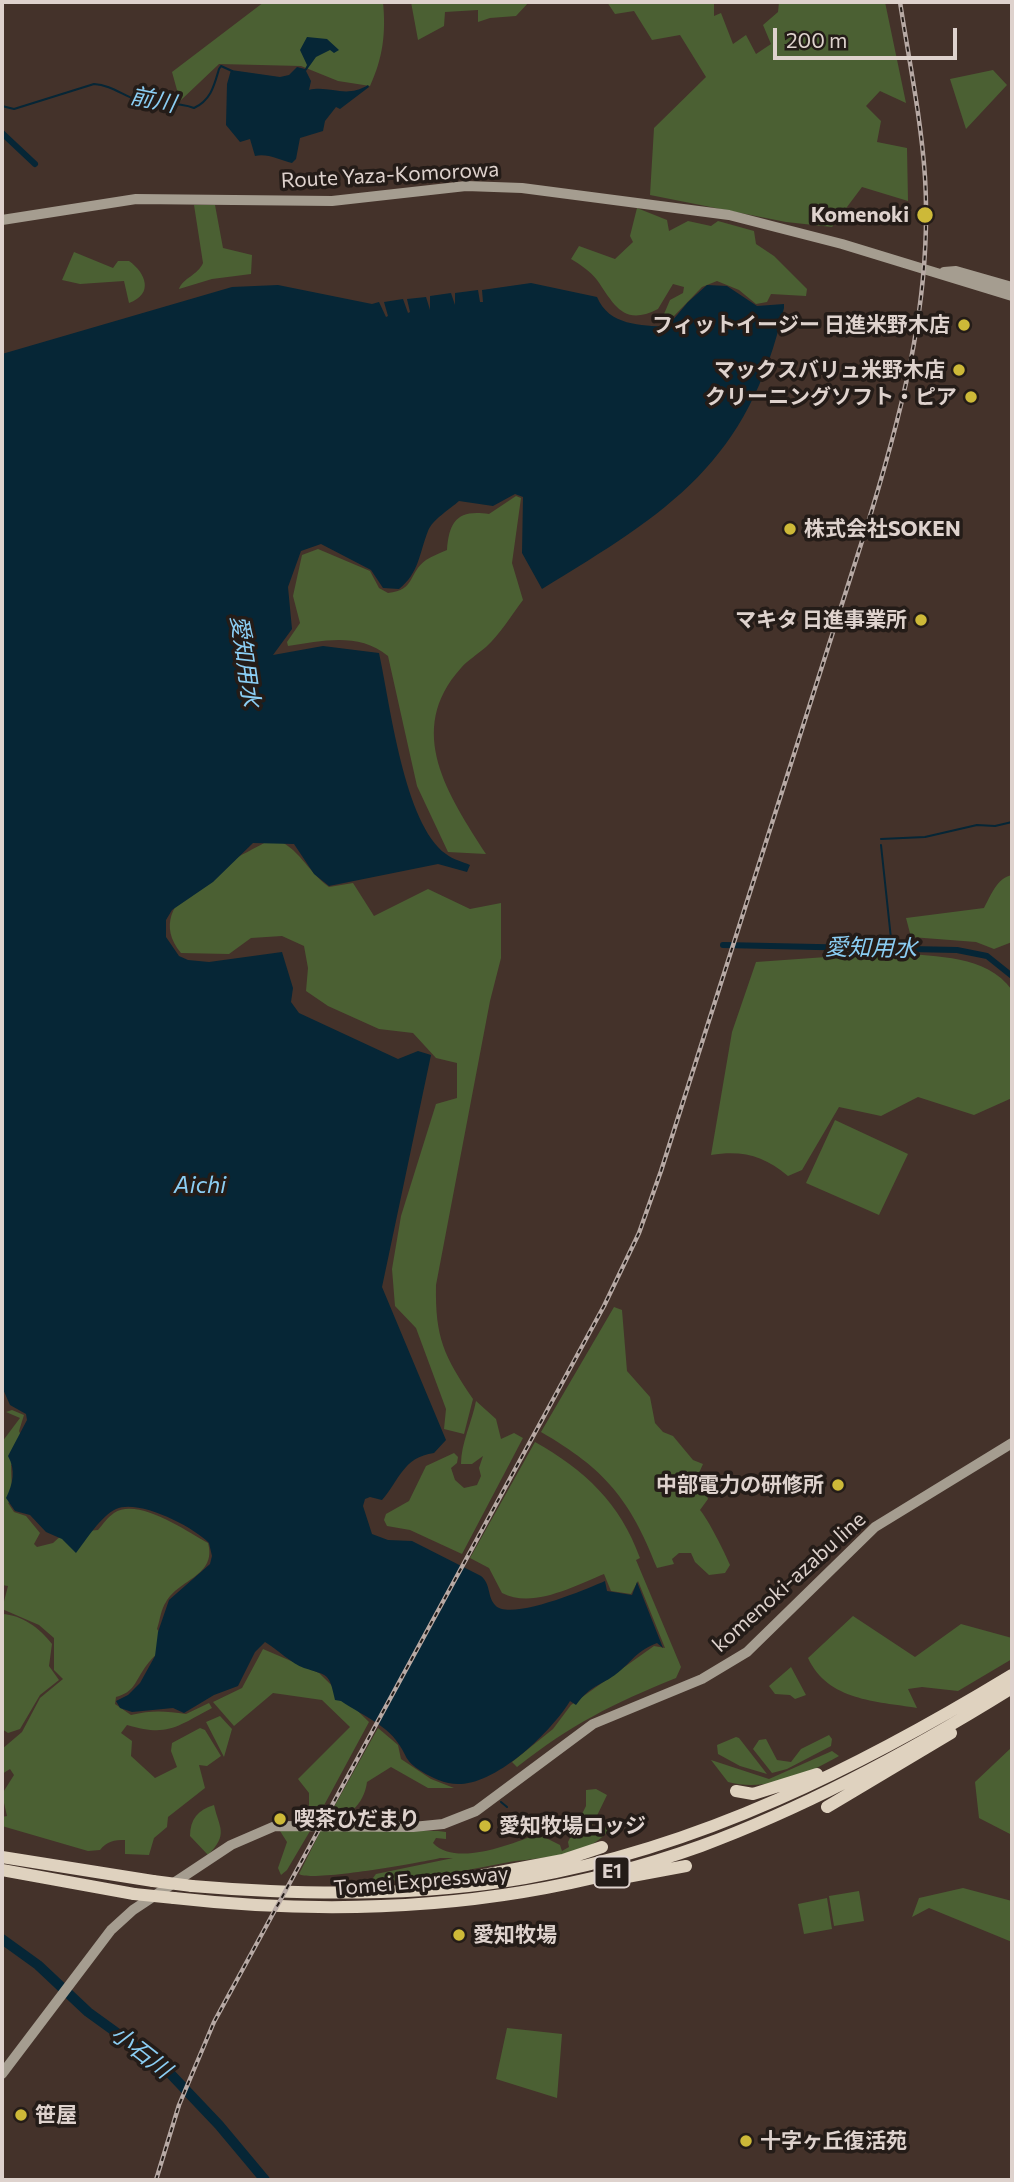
<!DOCTYPE html>
<html>
<head>
<meta charset="utf-8">
<style>
  body { margin:0 }
  #map { position:relative; width:1014px; height:2182px; overflow:hidden; background:#44322a; font-family:Commissioner,sans-serif }
  canvas { display:block }
  .frame { position:absolute; inset:0; border:4px solid #ded2cd; pointer-events:none }
  .scale { position:absolute; left:773px; top:28px; width:184px; height:32px; box-sizing:border-box; border:4px solid #ded2cd; border-top:0; padding-left:9px; font-size:21px; line-height:24px; white-space:nowrap; color:#ded2cd; -webkit-text-stroke:5px #241c18; paint-order:stroke }
</style>
</head>
<body>
<div id="map">
<canvas width="1014" height="2182"></canvas>
<div class="frame"></div>
<div class="scale">200 m</div>
</div>
<script>
const g = document.querySelector('canvas').getContext('2d');
g.lineJoin = 'round';
function fillPath(path, color) { g.fillStyle = color; g.fill(path, 'evenodd'); }
function trace(path, color, width, dash) { g.strokeStyle = color; g.lineWidth = width; g.lineCap = dash ? 'butt' : 'round'; g.setLineDash(dash || []); g.stroke(path); }
function write(font, color, halo, rows, align = 'center') {
  g.font = font + ' Commissioner,"Noto Sans JP",sans-serif'; g.lineWidth = 7; g.setLineDash([]); g.textBaseline = 'middle'; g.strokeStyle = halo; g.fillStyle = color; for (const [text, x, y, turn = 0] of rows) {
    g.save(); g.translate(x, y); g.rotate((+turn || 0) * Math.PI / 180); g.textAlign = isNaN(turn) ? turn : align; if (halo) g.strokeText(text, 0, 0); g.fillText(text, 0, 0); g.restore();
  }
}
fillPath(new Path2D(`
  M 264,2 L 383,2 C 386,33 383,58 370,86 L 338,81 L 301,66 L 219,64 L 180,101 L 172,72 Z
  M 411,2 L 529,2 L 516,16 L 490,18 L 478,22 L 478,10 L 445,12 L 444,26 L 418,40 Z
  M 607,2 L 714,2 L 714,16 L 721,13 L 733,44 L 746,35 L 756,54 L 771,44 L 763,25 L 778,12 L 779,2 L 885,2 L 906,103 L 880,91 L 866,106 L 881,121 L 877,142 L 907,148 L 908,201 L 862,187 L 832,227 L 786,222 L 650,195 L 654,128 L 706,77 L 680,35 L 652,40 L 634,11 L 615,14 Z
  M 993,70 L 1007,85 L 966,129 L 950,79 Z
  M 194,205 L 215,205 L 223,248 L 252,255 L 251,274 L 212,279 L 179,289 C 183,278 198,275 203,263 Z
  M 637,208 L 667,220 L 669,231 L 688,221 L 711,226 L 718,221 L 754,231 L 756,244 L 774,256 L 807,289 L 806,296 L 771,294 L 767,302 L 756,304 L 739,290 L 717,281 L 702,287 L 674,316 L 664,314 L 670,300 L 683,293 L 684,287 L 673,284 L 658,309 C 623,327 614,304 597,280 C 590,271 581,265 571,259 L 579,246 L 615,259 L 633,242 L 630,236 Z
  M 74,252 L 113,268 L 118,261 L 129,261 C 146,273 154,294 129,303 L 124,281 L 80,284 L 62,280 Z
  M 516,496 L 521,498 L 512,563 L 523,600 C 511,616 500,634 486,647 C 478,654 468,660 461,668 C 404,731 449,796 486,854 L 448,852 L 417,786 L 388,656 C 358,632 323,641 288,646 L 287,642 L 300,623 L 293,596 L 302,555 L 318,549 L 370,571 L 379,588 L 388,593 C 416,590 408,573 426,560 C 432,556 440,553 447,550 C 449,521 458,509 489,514 Z
  M 273,838 C 300,848 306,870 329,887 L 353,883 L 374,916 L 428,889 L 470,909 L 501,903 L 501,958 L 490,1001 L 436,1285 C 435,1338 444,1356 473,1399 L 464,1434 L 444,1429 L 446,1409 L 416,1328 L 395,1306 L 392,1269 L 401,1216 L 436,1104 L 457,1098 L 457,1063 L 436,1058 L 413,1033 L 379,1029 L 328,1006 L 306,991 L 308,968 L 304,946 L 282,936 L 251,938 L 229,954 L 181,953 C 137,899 236,860 273,838 Z
  M 1012,875 L 1012,942 L 994,949 L 976,942 L 911,937 L 906,918 L 984,908 C 991,895 997,878 1012,875 Z
  M 897,952 C 937,958 986,954 1012,990 L 1012,1098 L 974,1115 L 918,1097 L 881,1116 L 839,1107 L 802,1170 L 788,1176 C 764,1156 743,1150 711,1155 L 732,1032 L 756,962 Z
  M 835,1120 L 908,1154 L 879,1215 L 806,1183 Z
  M 614,1307 L 622,1310 L 627,1371 L 650,1397 L 655,1423 L 663,1432 L 673,1436 L 693,1460 L 703,1464 L 699,1473 L 708,1499 L 700,1510 C 708,1519 725,1553 730,1565 L 725,1573 L 709,1575 L 695,1562 L 691,1553 L 679,1553 L 672,1559 L 674,1564 L 657,1568 C 630,1499 605,1469 541,1432 Z
  M 476,1401 L 496,1419 L 501,1439 L 514,1433 L 523,1438 L 462,1554 L 410,1530 L 387,1526 L 384,1520 L 386,1514 L 409,1501 L 426,1466 L 454,1453 L 458,1457 L 457,1463 L 451,1468 L 455,1480 L 464,1488 L 477,1485 L 481,1476 L 479,1468 L 483,1456 L 472,1464 L 461,1464 C 461,1443 472,1422 476,1401 Z
  M 12,1410 L 24,1415 L 19,1431 L 24,1442 L 20,1458 L 11,1465 L 12,1494 L 18,1497 L 8,1503 L 14,1512 L 26,1516 L 40,1533 L 34,1544 L 37,1547 L 53,1543 L 64,1533 L 98,1530 C 103,1524 108,1517 114,1513 C 138,1497 186,1531 208,1543 C 217,1576 179,1579 166,1602 C 161,1609 160,1620 157,1629 L 164,1639 C 161,1653 154,1655 146,1666 C 135,1681 135,1692 116,1697 L 115,1704 L 131,1715 C 152,1710 165,1711 186,1714 L 209,1703 L 212,1708 C 176,1727 168,1737 127,1725 L 121,1733 L 132,1741 L 131,1756 L 155,1778 L 177,1767 L 171,1751 L 172,1743 L 200,1728 L 205,1730 L 221,1756 L 207,1766 L 199,1765 L 205,1788 L 168,1817 L 167,1827 L 154,1838 L 149,1855 L 125,1854 L 125,1840 C 114,1840 107,1841 100,1850 L 88,1851 L 2,1826 L 2,1817 L 7,1816 L 2,1794 L 14,1775 L 10,1769 L 2,1774 L 2,1749 L 22,1732 L 40,1698 L 63,1679 L 54,1670 L 54,1638 L 39,1625 L 2,1609 L 8,1586 L 2,1585 L 2,1442 L 20,1418 L 6,1412 Z
  M 535,1442 C 585,1470 620,1503 640,1558 L 636,1560 L 681,1667 L 676,1678 C 612,1704 572,1724 517,1767 L 512,1762 L 553,1729 L 571,1705 L 654,1646 L 665,1648 L 638,1581 L 631,1594 L 611,1591 L 604,1574 C 574,1586 533,1609 502,1593 L 489,1568 L 470,1558 Z
  M 2,1614 C 22,1615 40,1628 52,1644 L 49,1666 L 59,1680 L 40,1695 L 20,1729 L 8,1733 L 2,1729 Z
  M 853,1616 L 915,1657 L 961,1624 L 1012,1638 L 1012,1659 L 958,1691 L 922,1687 L 908,1689 L 917,1708 C 876,1701 828,1701 808,1658 Z
  M 263,1649 L 319,1673 L 369,1722 L 315,1822 L 309,1814 L 309,1793 L 298,1779 L 350,1727 L 322,1700 L 273,1693 L 234,1726 L 213,1702 L 242,1688 Z
  M 791,1667 L 806,1695 L 795,1699 L 790,1695 L 775,1694 L 769,1686 Z
  M 220,1716 L 232,1729 L 224,1757 L 206,1722 Z
  M 378,1728 L 398,1745 L 401,1759 L 431,1779 L 454,1788 L 428,1788 L 391,1767 L 367,1782 C 364,1805 347,1819 325,1823 Z
  M 829,1735 L 832,1739 L 831,1746 L 787,1769 L 772,1773 L 753,1749 L 759,1740 L 766,1739 L 777,1760 L 791,1762 L 801,1749 Z
  M 736,1737 L 739,1738 L 767,1774 L 740,1766 L 718,1754 L 717,1745 Z
  M 1012,1747 L 1012,1835 L 979,1818 L 975,1782 Z
  M 832,1751 L 839,1756 C 806,1775 765,1792 728,1782 L 711,1760 L 769,1779 Z
  M 596,1789 L 607,1795 L 592,1826 L 601,1833 L 609,1819 L 613,1824 C 592,1860 540,1856 504,1863 C 459,1872 422,1879 375,1882 L 373,1878 L 376,1874 L 453,1858 L 440,1858 C 419,1863 312,1882 299,1874 L 321,1830 L 438,1831 L 446,1832 L 446,1839 L 436,1838 L 433,1843 C 456,1867 511,1844 538,1834 L 560,1845 L 562,1851 L 569,1847 L 568,1842 L 586,1806 L 586,1790 Z
  M 214,1805 C 219,1828 229,1834 208,1855 L 190,1836 C 190,1819 198,1810 214,1805 Z
  M 280,1831 L 310,1831 L 287,1870 L 281,1875 L 278,1868 L 287,1842 Z
  M 963,1888 L 1012,1901 L 1012,1942 L 929,1908 L 912,1917 L 919,1898 Z
  M 859,1891 L 864,1921 L 834,1926 L 829,1896 Z
  M 827,1898 L 832,1929 L 804,1934 L 798,1904 Z
  M 507,2028 L 562,2034 L 557,2098 L 496,2079 Z`), '#4b6033');
fillPath(new Path2D(`
  M 307,37 L 327,39 L 339,50 L 334,53 L 330,50 L 316,57 L 306,71 L 311,81 L 309,90 C 330,85 346,99 368,85 L 369,87 L 340,109 L 336,107 L 325,121 L 323,131 L 300,138 L 296,159 L 292,163 C 280,160 267,153 255,156 L 250,139 L 240,142 L 226,125 L 227,84 L 231,70 L 280,77 L 289,75 L 297,67 L 305,69 L 307,65 L 300,50 Z
  M 531,283 L 597,297 C 609,326 641,325 667,327 L 688,302 L 707,285 L 727,286 L 757,306 L 784,304 L 784,308 C 748,463 670,511 542,589 L 522,553 L 523,497 L 515,494 L 493,506 L 459,501 C 450,509 432,520 428,531 C 419,554 419,573 399,589 L 383,588 L 371,570 L 321,544 L 301,551 L 288,587 L 292,629 L 273,655 L 323,646 L 379,653 C 390,703 404,824 446,854 C 452,859 463,862 470,865 L 467,872 L 438,864 L 329,886 L 314,874 L 294,844 L 253,843 L 213,882 L 172,910 L 166,920 L 166,937 L 179,956 L 188,960 L 209,962 L 282,952 L 293,988 L 291,1002 L 299,1013 L 398,1059 L 418,1051 L 431,1055 L 382,1287 L 446,1440 L 434,1453 C 403,1457 399,1481 382,1500 L 370,1497 L 365,1499 L 363,1506 L 372,1534 L 388,1540 L 412,1541 L 481,1576 C 491,1584 487,1596 495,1605 C 509,1622 587,1589 605,1581 L 607,1591 L 632,1595 L 637,1582 L 663,1648 L 657,1643 C 637,1651 635,1658 621,1670 C 603,1686 592,1683 576,1705 L 570,1701 C 551,1732 499,1782 461,1784 C 447,1785 432,1778 421,1771 C 404,1760 408,1757 398,1743 C 387,1725 358,1713 341,1701 L 335,1700 C 329,1672 328,1676 304,1668 C 292,1664 277,1649 265,1642 L 255,1652 L 238,1686 L 214,1695 L 184,1713 L 173,1708 L 132,1712 L 120,1708 L 116,1701 L 128,1695 L 140,1683 L 155,1656 L 158,1632 L 169,1600 L 210,1564 L 212,1556 L 209,1543 C 192,1526 139,1499 116,1509 C 101,1516 86,1540 76,1553 L 62,1539 L 46,1532 L 30,1515 L 15,1511 L 6,1498 C 13,1484 16,1470 8,1456 L 27,1420 L 26,1414 L 10,1405 L 2,1387 L 2,354 L 232,287 L 278,285 L 372,304 L 379,302 L 386,317 L 388,316 L 384,302 L 403,299 L 408,313 L 410,312 L 407,299 L 426,297 L 430,310 L 430,296 L 451,293 L 455,305 L 455,293 L 478,290 L 480,302 L 483,302 L 482,290 Z`), '#062636');
trace(new Path2D(`
  M 2,106 L 14,109 L 94,84 C 111,85 122,95 137,100 C 155,105 175,101 194,108 C 211,100 214,86 219,69 L 221,66 L 232,71
  M 881,839 L 925,837 L 977,825 L 995,826 L 1012,822
  M 881,845 L 892,948
  M 501,1802 L 507,1807`), '#062636', 2);
trace(new Path2D(`
  M 2,133 L 35,164
  M 723,945 L 957,950 L 987,956 L 1012,976`), '#062636', 6);
trace(new Path2D(`
  M 2,1939 L 38,1965 L 88,2012 L 164,2067 L 219,2125 L 265,2180`), '#062636', 10);
trace(new Path2D(`
  M 2,220 L 136,199 L 332,201 L 466,186 L 522,188 L 729,215 L 842,244 L 1012,296
  M 944,272 L 956,271 L 1012,287
  M 2,2074 L 111,1930 L 133,1910 L 231,1845 L 275,1826 L 413,1827 L 443,1824 L 476,1811 L 593,1724 L 702,1679 L 747,1652 L 875,1527 L 1012,1443`), '#a59d90', 10);
trace(new Path2D(`
  M 736,1791 L 753,1794 L 817,1774
  M 827,1807 L 951,1733
  M 2,1857 L 153,1881
  M 2,1870 L 134,1894
  M 473,1877 L 563,1860 L 602,1847
  M 600,1882 L 686,1866
  M 192,1886 C 303,1895 415,1897 525,1878 C 700,1848 862,1766 1012,1675
  M 174,1898 C 351,1918 531,1907 701,1846 C 809,1806 914,1749 1012,1688`), '#dfd2bf', 12);
const rail = new Path2D(`
  M 156,2180 L 179,2105 L 214,2022 L 604,1306 L 639,1233 L 661,1171 L 871,513 C 905,402 932,293 925,177 C 921,118 909,60 900,2`);
trace(rail, '#b7a9a4', 4.5);
trace(rail, '#241c18', 2, [5]);
trace(new Path2D(`
  M 153,1881 L 192,1886
  M 134,1894 L 174,1898`), '#dfd2bf', 12);
for (const [x, y, r, color] of [
  [925,215,9,"#cdb938"],
  [964,325,7,"#cdb938"],
  [959,370,7,"#cdb938"],
  [971,397,7,"#cdb938"],
  [790,529,7,"#cdb938"],
  [921,620,7,"#cdb938"],
  [838,1485,7,"#cdb938"],
  [280,1819,7,"#cdb938"],
  [485,1826,7,"#cdb938"],
  [459,1935,7,"#cdb938"],
  [21,2115,7,"#cdb938"],
  [746,2141,7,"#cdb938"]
]) { const dot = new Path2D(); dot.arc(x, y, r, 0, 2 * Math.PI); g.fillStyle = color; g.fill(dot); trace(dot, '#241c18', 2.5); }
for (const [x, y, w] of [
  [612,1872,35]
]) { const box = new Path2D(); box.roundRect(x - w / 2, y - 15.5, w, 31, 5); g.fillStyle = '#241c18'; g.fill(box); trace(box, '#ded2cd', 2); }
write('bold 19px', '#ded2cd', null, [
  ["E1",612,1872]
]);
write('21px', '#ded2cd', '#241c18', [
  ["Route Yaza-Komorowa",390,175,-3],
  ["komenoki-azabu line",789,1582,-42],
  ["Tomei Expressway",421,1881,-5]
]);
write('bold 21px', '#ded2cd', '#241c18', [
  ["Komenoki",909,215],
  ["フィットイージー 日進米野木店",950,325],
  ["マックスバリュ米野木店",945,370],
  ["クリーニングソフト・ピア",957,397],
  ["株式会社SOKEN",804,529,"left"],
  ["マキタ 日進事業所",907,620],
  ["中部電力の研修所",824,1485],
  ["喫茶ひだまり",294,1819,"left"],
  ["愛知牧場ロッジ",499,1826,"left"],
  ["愛知牧場",473,1935,"left"],
  ["笹屋",35,2115,"left"],
  ["十字ヶ丘復活苑",760,2141,"left"]
], 'right');
write('italic 23px', '#8bcef4', '#241c18', [
  ["前川",153,100,11],
  ["愛知用水",245,661,82],
  ["愛知用水",871,948,1],
  ["Aichi",200,1185],
  ["小石川",141,2052,38]
]);
</script>
</body>
</html>
